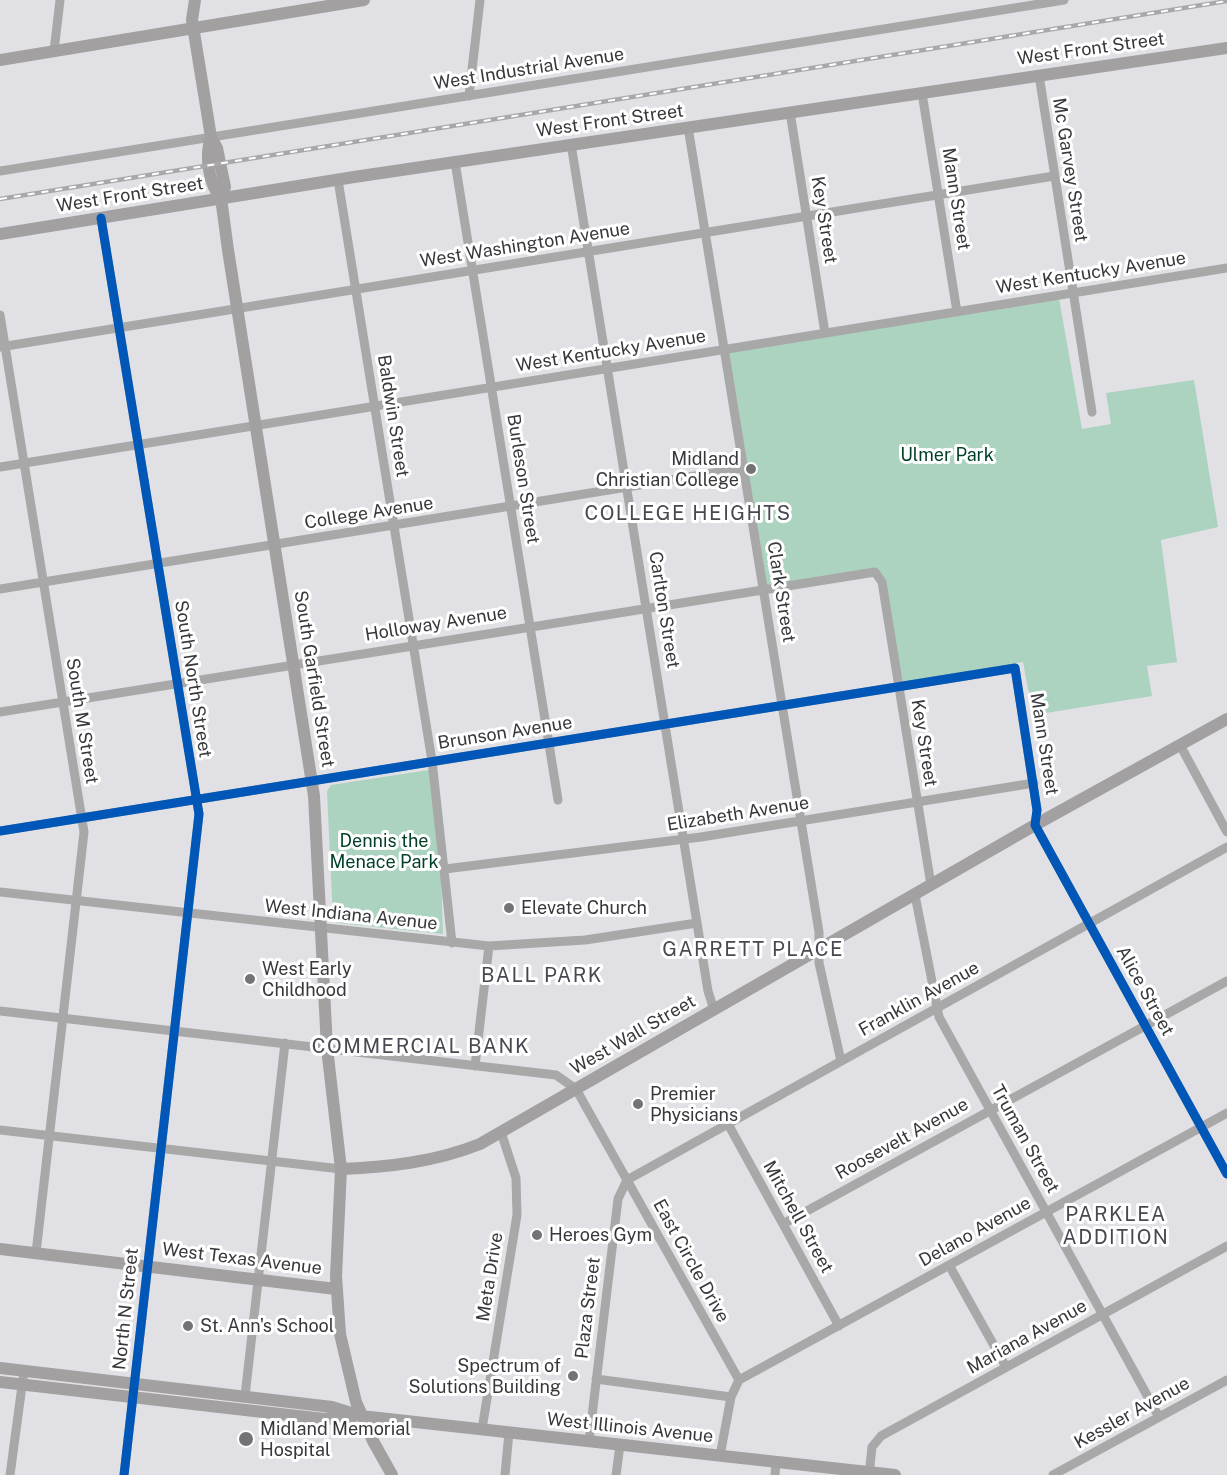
<!DOCTYPE html>
<html>
<head>
<meta charset="utf-8">
<style>
  body { margin:0 }
  canvas { display:block; background:#e0e0e5 }
</style>
</head>
<body>
<canvas width="1227" height="1475"></canvas>
<script>
const g = document.querySelector('canvas').getContext('2d');
g.lineJoin = 'round';
function fillPath(path, color) { g.fillStyle = color; g.fill(path, 'evenodd'); }
function trace(path, color, width, dash) { g.strokeStyle = color; g.lineWidth = width; g.lineCap = dash ? 'butt' : 'round'; g.setLineDash(dash || []); g.stroke(path); }
function write(font, color, halo, rows, align = 'center') {
  g.font = font + ' "Public Sans",sans-serif'; g.lineWidth = 6; g.setLineDash([]); g.textBaseline = 'middle'; g.strokeStyle = halo; g.fillStyle = color; for (const [text, x, y, turn = 0] of rows) {
    g.save(); g.translate(x, y); g.rotate((+turn || 0) * Math.PI / 180); g.textAlign = isNaN(turn) ? turn : align; if (halo) g.strokeText(text, 0, 0); g.fillText(text, 0, 0); g.restore();
  }
}
fillPath(new Path2D(`
  M 1059,298 L 1082,429 L 1111,424 L 1106,393 L 1194,380 L 1218,527 L 1161,540 L 1177,662 L 1147,666 L 1152,696 L 1033,715 L 1023,662 L 903,683 L 879,573 L 765,587 L 726,351 Z
  M 429,770 L 441,875 L 443,934 L 337,923 L 333,919 L 327,791 L 331,785 Z`), '#acd3c0');
trace(new Path2D(`
  M 54,51 L 60,0
  M 1039,75 L 1092,412
  M 922,93 L 957,312
  M 469,96 L 480,0
  M 790,112 L 825,333
  M 688,127 L 819,932 L 819,963 L 841,1061
  M 571,144 L 708,991 L 714,1010
  M 455,162 L 558,800
  M 0,171 L 1064,0
  M 338,180 L 432,761 L 452,943
  M 101,218 L 199,814 L 124,1475
  M 0,315 L 84,832 L 36,1253
  M 0,347 L 1054,176
  M 0,467 L 1227,268
  M 0,589 L 744,468
  M 0,712 L 875,572 L 882,582 L 931,885
  M 1180,745 L 1227,832
  M 0,831 L 1015,668 L 1037,810 L 1035,825 L 1227,1174
  M 445,869 L 701,837 L 1034,783
  M 0,892 L 489,946 L 585,940 L 697,923
  M 915,895 L 939,1017 L 1159,1417
  M 0,1011 L 556,1075 L 576,1089 L 739,1380 L 731,1397 L 720,1456
  M 475,1066 L 489,946
  M 728,1124 L 839,1326
  M 0,1130 L 341,1169
  M 783,1224 L 1227,981
  M 949,1265 L 1006,1367
  M 596,1379 L 731,1397
  M 739,1380 L 1227,1113
  M 245,1396 L 285,1043
  M 482,1429 L 517,1215 L 516,1178 L 501,1132
  M 589,1441 L 618,1199 L 627,1180 L 1227,847
  M 10,1475 L 24,1371
  M 505,1475 L 509,1432
  M 616,1475 L 620,1445
  M 775,1475 L 776,1462
  M 869,1475 L 872,1447 L 881,1436 L 1227,1246
  M 1053,1475 L 1227,1380`), '#a9a8a8', 9);
trace(new Path2D(`
  M 195,0 L 192,20 L 211,137 L 217,148 L 225,187 L 221,198 L 228,250 L 314,796 L 327,1048 L 341,1169 L 336,1276 L 340,1334 L 356,1402 L 373,1441 L 392,1475
  M 0,60 L 364,0
  M 211,137 C 205,155 208,184 221,198
  M 0,234 L 354,177 L 1227,48
  M 341,1169 C 389,1167 435,1162 480,1144 L 1035,825 L 1227,719
  M 0,1249 L 336,1289
  M 0,1368 L 332,1407 L 361,1416 L 895,1475
  M 0,1382 L 324,1419 L 354,1416`), '#a3a0a1', 12);
const rail = new Path2D(`
  M 0,199 L 1227,1`);
trace(rail, '#a9a7a9', 4.5);
trace(rail, '#fff', 2, [7]);
trace(new Path2D(`
  M 101,218 L 199,814 L 124,1475
  M 0,831 L 1015,668 L 1037,810 L 1035,825 L 1227,1174`), '#0057b8', 9);
for (const [x, y, r, color] of [
  [751,469,6,"#737377"],
  [509,908,6,"#737377"],
  [250,979,6,"#737377"],
  [638,1104,6,"#737377"],
  [537,1235,6,"#737377"],
  [188,1326,6,"#737377"],
  [573,1376,6,"#737377"],
  [246,1439,8,"#737377"]
]) { const dot = new Path2D(); dot.arc(x, y, r, 0, 2 * Math.PI); g.fillStyle = color; g.fill(dot); trace(dot, '#fff', 2); }
write('18px', '#38383c', '#fff', [
  ["West Front Street",1091,49,-8],
  ["West Industrial Avenue",529,69,-9],
  ["West Front Street",610,121,-8],
  ["Mc Garvey Street",1070,170,81],
  ["West Front Street",130,195,-9],
  ["Mann Street",956,199,81],
  ["Key Street",824,220,81],
  ["West Washington Avenue",525,245,-9],
  ["West Kentucky Avenue",1091,273,-9],
  ["West Kentucky Avenue",611,351,-9],
  ["Baldwin Street",393,416,81],
  ["Burleson Street",523,479,81],
  ["College Avenue",369,513,-9],
  ["Clark Street",781,592,81],
  ["Carlton Street",664,610,81],
  ["Holloway Avenue",436,624,-9],
  ["South North Street",193,679,81],
  ["South Garfield Street",314,679,81],
  ["South M Street",82,721,81],
  ["Brunson Avenue",505,733,-9],
  ["Key Street",924,743,81],
  ["Mann Street",1044,744,81],
  ["Elizabeth Avenue",738,814,-9],
  ["West Indiana Avenue",351,915,6],
  ["Alice Street",1145,991,61],
  ["Franklin Avenue",919,999,-29],
  ["West Wall Street",633,1035,-30],
  ["Roosevelt Avenue",902,1139,-29],
  ["Truman Street",1025,1139,61],
  ["Mitchell Street",798,1217,61],
  ["Delano Avenue",975,1232,-29],
  ["West Texas Avenue",242,1259,7],
  ["East Circle Drive",691,1261,61],
  ["Meta Drive",490,1277,-81],
  ["Plaza Street",588,1308,-83],
  ["North N Street",126,1309,-84],
  ["Mariana Avenue",1027,1337,-29],
  ["Kessler Avenue",1132,1413,-29],
  ["West Illinois Avenue",630,1428,6]
]);
write('18px', '#023f27', '#fff', [
  ["Ulmer Park",947,455],
  ["Dennis the",384,841],
  ["Menace Park",384,862]
]);
write('18px', '#38383c', '#fff', [
  ["Midland",739,459,"right"],
  ["Christian College",739,480,"right"],
  ["Elevate Church",521,908],
  ["West Early",262,969],
  ["Childhood",262,990],
  ["Premier",650,1094],
  ["Physicians",650,1115],
  ["Heroes Gym",549,1235],
  ["St. Ann's School",200,1326],
  ["Spectrum of",561,1366,"right"],
  ["Solutions Building",561,1387,"right"],
  ["Midland Memorial",260,1429],
  ["Hospital",260,1450]
], 'left');
g.letterSpacing = '1.5px';
write('20px', '#494751', '#fff', [
  ["COLLEGE HEIGHTS",688,514],
  ["GARRETT PLACE",753,950],
  ["BALL PARK",542,976],
  ["COMMERCIAL BANK",421,1047],
  ["PARKLEA",1116,1215],
  ["ADDITION",1116,1238]
]);
g.letterSpacing = '0px';
</script>
</body>
</html>
